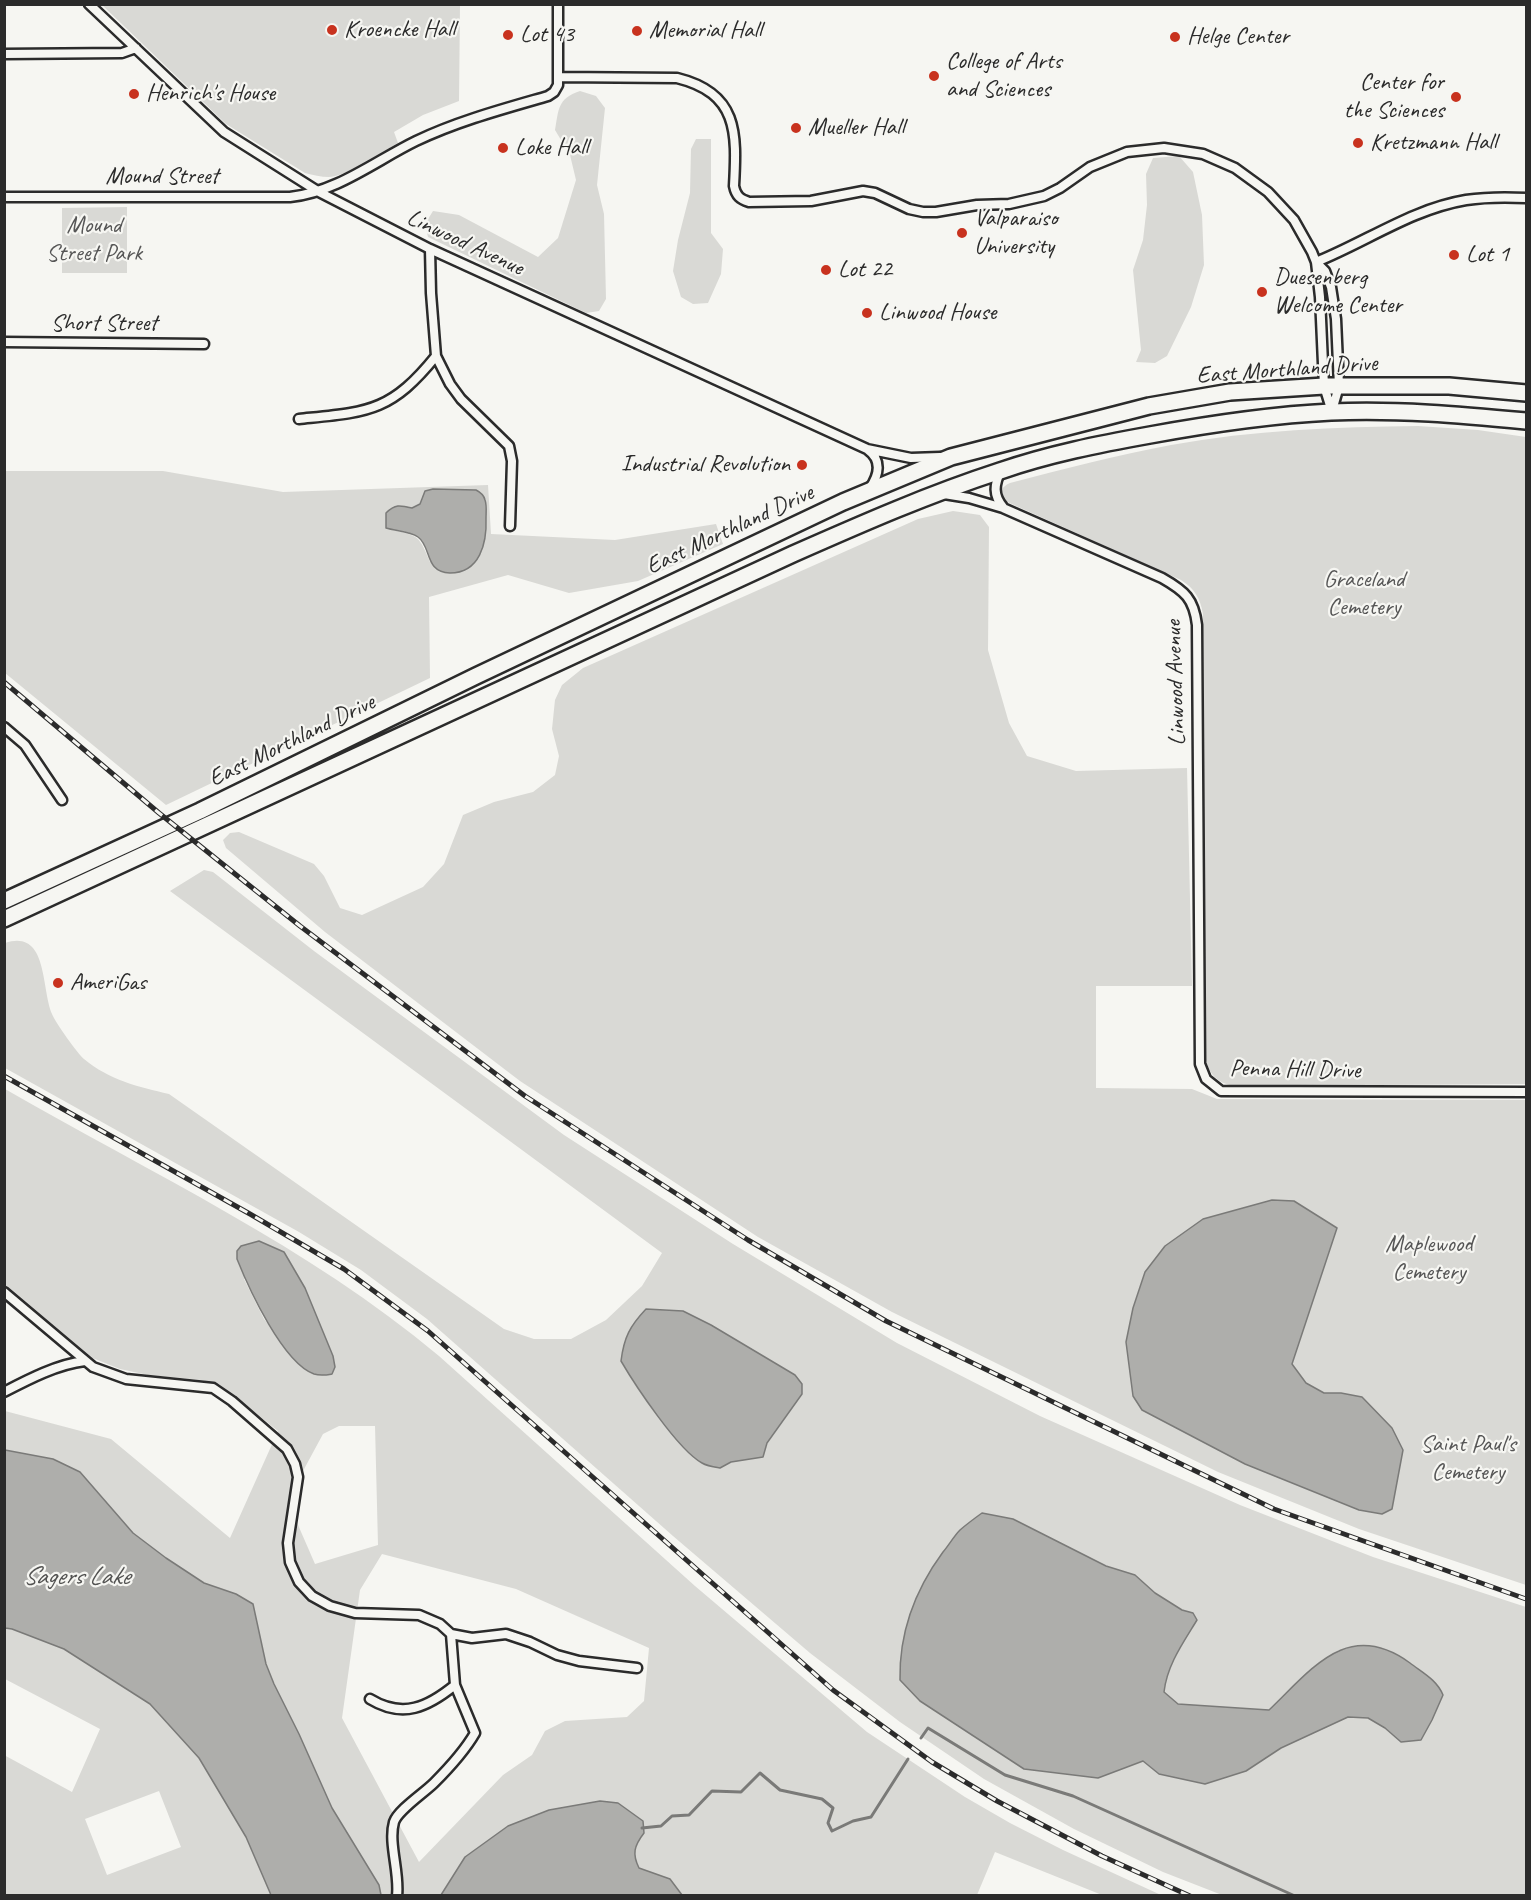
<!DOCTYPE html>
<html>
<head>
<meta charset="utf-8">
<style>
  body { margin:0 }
  #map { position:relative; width:1531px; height:1900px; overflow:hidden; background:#f6f6f2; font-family:Caveat,sans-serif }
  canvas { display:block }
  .frame { position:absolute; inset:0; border:6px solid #2b2b2b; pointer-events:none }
</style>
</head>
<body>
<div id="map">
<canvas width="1531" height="1900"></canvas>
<div class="frame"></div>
</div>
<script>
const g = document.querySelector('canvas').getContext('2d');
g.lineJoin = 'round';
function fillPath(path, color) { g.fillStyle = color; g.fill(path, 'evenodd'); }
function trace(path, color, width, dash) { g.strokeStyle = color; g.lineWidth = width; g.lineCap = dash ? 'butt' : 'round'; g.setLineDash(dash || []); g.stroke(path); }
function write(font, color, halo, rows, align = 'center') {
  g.font = font + ' Caveat,sans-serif'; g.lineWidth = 4.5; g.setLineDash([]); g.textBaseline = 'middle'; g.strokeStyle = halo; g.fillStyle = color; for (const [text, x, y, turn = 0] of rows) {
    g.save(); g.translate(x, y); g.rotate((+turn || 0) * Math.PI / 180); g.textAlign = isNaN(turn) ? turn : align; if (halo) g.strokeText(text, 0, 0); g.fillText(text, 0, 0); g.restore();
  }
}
fillPath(new Path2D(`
  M 102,5 L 460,5 L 459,101 L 423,115 L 394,132 L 398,143 C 380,153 350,175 329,177 C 321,177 313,175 305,173 L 226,124 Z
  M 580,91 L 596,96 L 605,108 L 597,185 L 604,214 L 606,299 L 599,311 L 586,313 L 428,237 L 425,224 L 433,211 L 459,215 L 538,257 L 558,238 L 576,180 L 570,155 L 555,130 C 559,109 557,99 580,91 Z
  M 696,139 L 711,139 L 711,233 L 723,249 L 721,274 L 708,303 L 693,304 L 681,297 L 673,271 L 678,240 L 690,193 L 691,149 Z
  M 1179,156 L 1193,172 L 1202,215 L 1204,265 L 1191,307 L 1167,356 L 1155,363 L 1136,362 L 1141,350 L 1133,270 L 1143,240 L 1147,205 L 1146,174 L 1153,158 Z
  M 127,207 L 127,273 L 62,273 L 62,208 Z
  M 1418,426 L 1478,430 L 1526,437 L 1526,1084 L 1233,1086 C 1216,1082 1209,1074 1205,1057 L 1203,614 C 1200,598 1195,589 1181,580 L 1005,501 C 998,493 1001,487 1010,483 C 1064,469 1117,455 1171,445 C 1253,430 1336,427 1418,426 Z
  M 4,471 L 163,471 L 283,492 L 488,485 L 491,534 L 615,540 L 716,524 L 723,544 L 638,581 L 569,593 L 508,575 L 429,597 L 430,678 L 166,805 L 5,673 ZM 444,489 L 476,490 C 483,517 490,532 478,559 L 430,562 C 417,530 417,538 387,528 L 399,505 L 412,509 L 420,504 L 422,497 Z
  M 953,511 L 980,515 L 989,527 L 988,650 L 1009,723 L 1027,756 L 1076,771 L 1187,768 L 1192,986 L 1096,986 L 1096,1088 L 1192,1089 L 1217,1099 L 1526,1100 L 1526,1585 L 1359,1529 L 1218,1472 L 892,1312 L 758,1237 L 520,1081 L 325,932 L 226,848 L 223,840 L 230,833 L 239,832 L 314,864 L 324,876 L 340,908 L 362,915 L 423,887 L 444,864 L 463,815 L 494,802 L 533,792 L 555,775 L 559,756 L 552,729 L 555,700 L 562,685 L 583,668 L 918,519 ZM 1272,1200 L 1337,1228 L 1292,1364 L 1306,1383 L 1324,1393 L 1403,1450 L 1392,1509 L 1359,1510 L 1245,1464 L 1211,1446 L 1133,1396 L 1126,1342 L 1133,1308 L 1145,1272 L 1247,1208 Z
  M 204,870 L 213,872 L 314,951 L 564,1135 L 733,1244 L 897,1343 L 1040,1416 L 1240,1505 L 1373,1557 L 1526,1607 L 1526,1895 L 1222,1895 L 1163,1872 L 1074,1829 L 984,1779 L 900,1722 L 810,1653 L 673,1536 L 427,1319 L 361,1270 L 299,1232 L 5,1068 L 5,943 C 48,929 41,987 52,1014 C 55,1022 78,1054 84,1059 C 109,1080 139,1087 169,1094 L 504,1329 L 534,1339 L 571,1339 L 606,1320 L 642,1286 L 662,1253 L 170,891 ZM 646,1309 L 683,1311 L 711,1325 L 802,1394 L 767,1444 L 763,1457 L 731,1462 L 702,1463 C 674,1439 653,1410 632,1380 ZM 982,1513 L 1013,1519 L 1106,1566 L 1135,1575 L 1155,1593 L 1182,1610 L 1193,1613 L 1197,1620 C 1183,1643 1167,1664 1164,1692 L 1178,1704 L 1269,1710 L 1312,1669 L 1339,1650 L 1443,1695 L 1432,1720 L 1421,1740 L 1402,1742 L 1385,1728 L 1368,1718 L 1348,1717 L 1281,1748 L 1246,1771 L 1159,1774 L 1143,1761 L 1098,1778 L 1024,1769 L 920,1701 L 932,1568 L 959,1531 Z
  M 5,1089 C 152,1174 308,1246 439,1356 L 695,1586 L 867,1732 L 965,1797 L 1010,1823 L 1063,1850 L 1161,1895 L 1102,1895 L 995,1852 L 977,1895 L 682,1895 L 670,1879 L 639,1868 L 633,1856 L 636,1844 L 644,1833 L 600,1801 L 549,1810 L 508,1826 L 465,1857 L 441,1895 L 381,1895 L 379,1885 L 332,1808 L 299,1734 L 274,1684 L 266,1664 L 253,1604 L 236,1594 L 204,1583 L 166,1558 L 133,1533 L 80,1472 L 53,1459 L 5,1450 L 5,1411 L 111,1439 L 230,1538 L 278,1431 L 220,1385 L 201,1380 L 148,1375 L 120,1369 L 90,1357 L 14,1294 L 5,1303 ZM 284,1252 L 305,1288 L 335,1367 L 298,1362 L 264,1319 L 244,1279 ZM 339,1426 L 375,1426 L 378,1545 L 315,1564 L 295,1518 L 303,1471 L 323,1434 ZM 382,1554 L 516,1589 L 649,1648 L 644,1701 L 627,1717 L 565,1721 L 545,1731 L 532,1755 L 503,1775 L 419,1862 L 342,1718 L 360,1590 Z
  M 5,1628 L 12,1629 L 64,1649 L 150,1704 L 199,1758 L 246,1837 L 271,1895 L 7,1895 L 4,1893 L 4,1755 L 72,1792 L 100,1729 L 5,1679 ZM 159,1791 L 181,1847 L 107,1875 L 85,1819 Z`), '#d9d9d5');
const water = new Path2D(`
  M 433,489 L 476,490 C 480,492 484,495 485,500 C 487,505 486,513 486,518 C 487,543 480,573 450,573 C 424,572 432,547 418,537 C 410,531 396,531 386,528 L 386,513 C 395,504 400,505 412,508 L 420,504 L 425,491 Z
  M 1272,1200 L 1294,1201 L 1337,1228 L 1292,1364 L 1306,1383 L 1324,1393 L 1341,1393 L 1362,1397 L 1392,1428 L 1403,1450 L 1392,1509 L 1382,1514 L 1359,1510 L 1245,1464 L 1142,1410 L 1133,1396 L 1126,1342 L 1133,1308 L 1145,1272 L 1165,1246 L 1203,1219 Z
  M 259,1241 L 284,1252 L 305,1288 L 333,1356 L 335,1367 L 332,1374 C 326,1375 321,1376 314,1374 C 283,1363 249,1289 237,1259 L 237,1251 L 241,1246 Z
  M 646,1309 L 683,1311 L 711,1325 L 795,1375 L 802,1384 L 802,1394 L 767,1443 L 763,1457 L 731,1462 L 720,1468 C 714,1467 707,1466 702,1463 C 678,1450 635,1385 621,1361 C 624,1337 630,1326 646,1309 Z
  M 5,1450 L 53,1459 L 80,1472 L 133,1533 L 166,1558 L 204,1583 L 236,1594 L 253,1604 L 266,1664 L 274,1684 L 299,1734 L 332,1808 L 379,1885 L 381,1895 L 271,1895 L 246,1837 L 199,1758 L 150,1704 L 64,1649 L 12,1629 L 5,1628 Z
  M 982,1513 L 1013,1519 L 1106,1566 L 1135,1575 L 1155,1593 L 1182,1610 L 1193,1613 L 1197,1620 C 1183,1643 1167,1665 1164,1692 L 1178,1704 L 1269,1710 C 1312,1669 1348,1618 1410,1663 C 1423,1673 1437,1680 1443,1695 L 1432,1720 L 1421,1740 L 1401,1742 L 1385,1728 L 1368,1718 L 1348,1717 L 1281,1748 L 1246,1771 L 1205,1784 L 1159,1774 L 1143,1761 L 1098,1778 L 1024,1769 L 920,1701 L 900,1680 C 899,1632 915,1590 943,1552 C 949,1545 954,1536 960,1530 C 967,1524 975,1518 982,1513 Z
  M 600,1801 L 618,1803 L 643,1821 L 644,1833 C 634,1846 632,1854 639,1868 L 670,1879 L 682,1895 L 441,1895 L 465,1857 L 508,1826 L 549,1810 Z`);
fillPath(water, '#aeaeab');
trace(water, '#7a7a78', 1.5);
trace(new Path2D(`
  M 921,1738 L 928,1728 L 1005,1775 L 1073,1796 L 1295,1896
  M 642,1828 L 661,1826 L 672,1816 L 689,1815 L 712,1791 L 741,1792 L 760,1773 L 780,1790 L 822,1799 L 833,1808 L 828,1823 L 832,1831 L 853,1821 L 871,1817 L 908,1759`), '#7a7a78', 3);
const street = new Path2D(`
  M 89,4 L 224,132 L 319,192 L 430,249 L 867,449 L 911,458 L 940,457
  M 4,54 L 122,53 L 136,48
  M 558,77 L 677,78 C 738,93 737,132 734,186 C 736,196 740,199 749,202 L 811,201 L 863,191 L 875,193 L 909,209 L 923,212 L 936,212 L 977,205 L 1009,204 L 1044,196 L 1060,188 L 1090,167 L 1127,152 L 1164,148 L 1203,154 L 1235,168 L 1268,192 L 1294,220 L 1312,252 L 1316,262 L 1320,297 L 1324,386 L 1332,412
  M 4,197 L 290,197 C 337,192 375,161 416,141 C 458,121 503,109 548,96 L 554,92 L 558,85 L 558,4
  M 430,249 L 431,293 L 436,356 L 450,384 L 461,399 L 509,446 L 512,461 L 510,526
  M 1316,262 C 1366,242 1412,209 1466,200 C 1486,197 1506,197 1526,198
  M 1316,262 L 1325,271 L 1331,287 L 1336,319 L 1339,386 L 1332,411
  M 4,342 L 204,344
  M 299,419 C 367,412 390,413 436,356
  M 868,450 C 882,460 879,475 870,488
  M 1001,470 C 994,485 993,495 1003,507
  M 944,494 L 969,498 L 1003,508 L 1162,578 C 1185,591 1194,599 1197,625 L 1200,1064 L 1206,1079 L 1221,1091 L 1526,1092
  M 4,727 L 25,745 L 62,800
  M 4,1292 L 93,1367 L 126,1379 L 213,1388 L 232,1401 L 287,1449 L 295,1464 L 298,1477 L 288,1543 L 290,1562 L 299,1582 L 312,1596 L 330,1606 L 355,1613 L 419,1615 L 440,1624 L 451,1634 L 472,1638 L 506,1634 L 530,1642 L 557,1655 L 579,1661 L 637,1668
  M 4,1392 C 29,1379 58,1364 85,1361
  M 370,1699 C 403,1719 428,1707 455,1685
  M 397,1896 C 400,1873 388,1843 394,1822 C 398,1810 424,1793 434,1783 C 449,1768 464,1752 475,1733 L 455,1685 L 451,1634`);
const highway = new Path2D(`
  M 4,901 L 200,811 L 476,676 L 843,502 L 951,457 L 1149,406 L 1230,392 L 1324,386 L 1449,386 L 1526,393
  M 4,919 L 793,554 C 861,524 929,494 1000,471 C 1049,454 1100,444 1150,435 C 1210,424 1270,415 1331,412 C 1396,409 1462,415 1526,421`);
trace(street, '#2b2b2b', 13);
trace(highway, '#2b2b2b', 20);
trace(street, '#f6f6f2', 8);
trace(highway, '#f6f6f2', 15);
const rail = new Path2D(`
  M 4,682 L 159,813 L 300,926 L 525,1096 L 748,1240 L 886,1321 L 1274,1509 L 1526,1599
  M 4,1076 L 250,1214 L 344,1269 L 428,1331 L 833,1690 L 932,1762 L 997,1801 L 1102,1856 L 1190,1896`);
trace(rail, '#2b2b2b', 5);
trace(rail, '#f6f6f2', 3, [9]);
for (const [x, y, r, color] of [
  [332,30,6,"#c8321e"],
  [637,31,6,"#c8321e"],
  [508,35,6,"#c8321e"],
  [1175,37,6,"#c8321e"],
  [934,76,6,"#c8321e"],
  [134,94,6,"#c8321e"],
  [1456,97,6,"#c8321e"],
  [796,128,6,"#c8321e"],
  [1358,143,6,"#c8321e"],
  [503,148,6,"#c8321e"],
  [962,233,6,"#c8321e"],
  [1454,255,6,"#c8321e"],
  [826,270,6,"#c8321e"],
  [1262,292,6,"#c8321e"],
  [867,313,6,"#c8321e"],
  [802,465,6,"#c8321e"],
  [58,983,6,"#c8321e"]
]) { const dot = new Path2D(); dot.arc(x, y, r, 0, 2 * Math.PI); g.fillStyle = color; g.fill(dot); trace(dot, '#f6f6f2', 2); }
write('24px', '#2b2b2b', '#f6f6f2', [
  ["Kroencke Hall",344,30],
  ["Memorial Hall",649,31],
  ["Lot 43",520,35],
  ["Helge Center",1187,37],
  ["College of Arts",946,62],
  ["and Sciences",946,90],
  ["Center for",1444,83,"right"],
  ["the Sciences",1444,111,"right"],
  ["Henrich's House",146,94],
  ["Mueller Hall",808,128],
  ["Kretzmann Hall",1370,143],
  ["Loke Hall",515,148],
  ["Valparaiso",974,219],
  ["University",974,247],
  ["Lot 1",1466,255],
  ["Lot 22",838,270],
  ["Duesenberg",1274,278],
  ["Welcome Center",1274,306],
  ["Linwood House",879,313],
  ["Industrial Revolution",790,465,"right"],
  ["AmeriGas",70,983]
], 'left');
write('24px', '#2b2b2b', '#f6f6f2', [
  ["Mound Street",162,177],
  ["Linwood Avenue",465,243,25],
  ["Short Street",104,324],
  ["East Morthland Drive",1287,370,-4],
  ["East Morthland Drive",730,530,-25],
  ["Linwood Avenue",1176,683,-92],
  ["East Morthland Drive",292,741,-26],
  ["Penna Hill Drive",1295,1070,1]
]);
write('24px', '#565656', '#f6f6f2', [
  ["Mound",94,226],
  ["Street Park",94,254],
  ["Graceland",1364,580],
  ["Cemetery",1364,608],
  ["Maplewood",1429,1245],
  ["Cemetery",1429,1273],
  ["Saint Paul's",1468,1445],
  ["Cemetery",1468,1473]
]);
write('italic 26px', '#525251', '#f6f6f2', [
  ["Sagers Lake",76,1577]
]);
</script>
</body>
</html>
